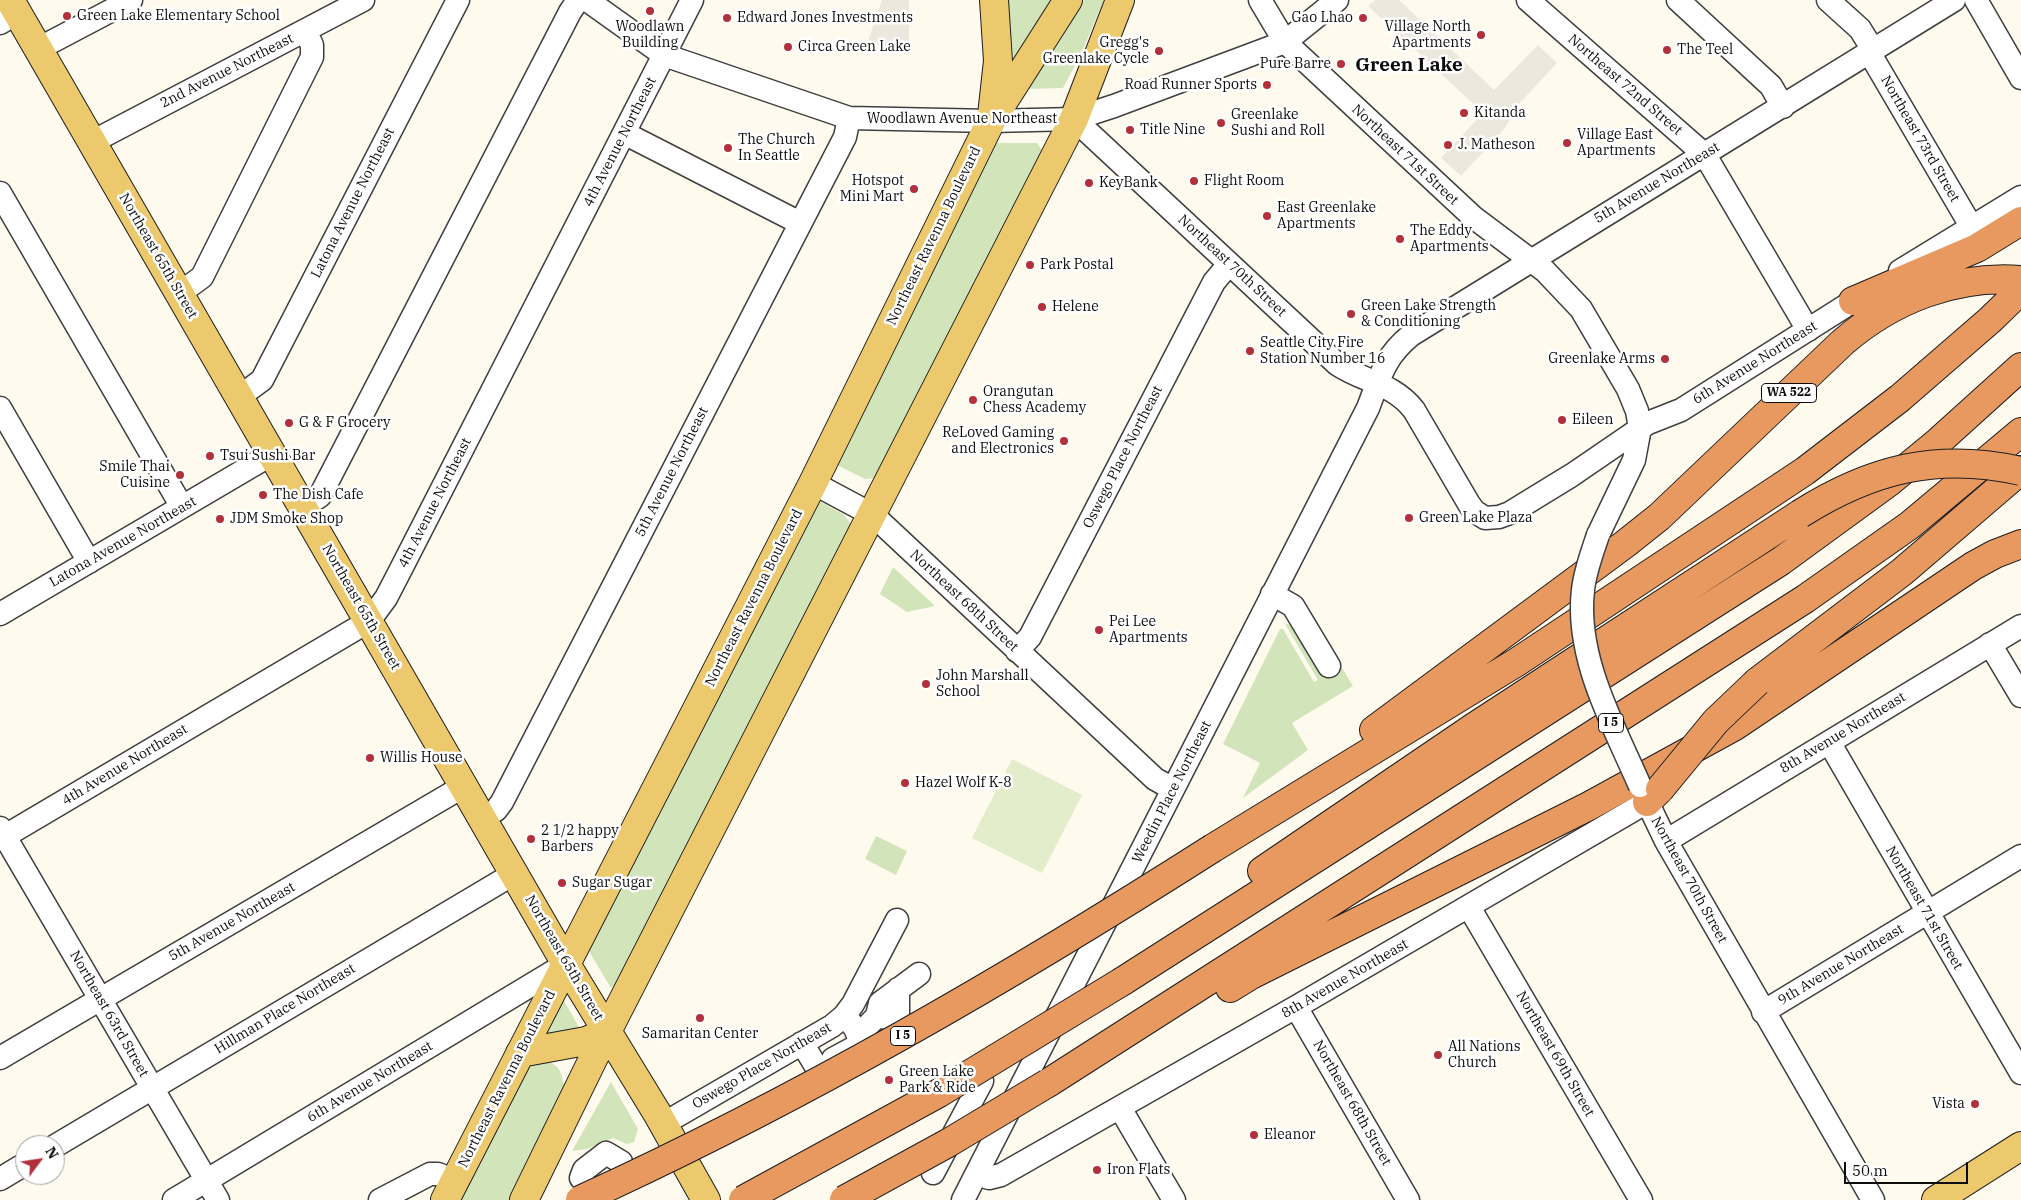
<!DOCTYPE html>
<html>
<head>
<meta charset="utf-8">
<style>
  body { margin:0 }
  #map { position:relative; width:2021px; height:1200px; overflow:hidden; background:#fefaed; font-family:"IBM Plex Serif",serif }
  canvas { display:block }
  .north { position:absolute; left:15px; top:1135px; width:50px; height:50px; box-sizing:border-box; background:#fff; border:1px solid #9e9e9e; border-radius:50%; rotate:59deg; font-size:14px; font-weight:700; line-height:20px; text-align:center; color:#0c0c0c }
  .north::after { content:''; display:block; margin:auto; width:18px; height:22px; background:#b1303c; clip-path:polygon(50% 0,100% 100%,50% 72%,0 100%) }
  .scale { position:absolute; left:1844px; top:1162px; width:124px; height:22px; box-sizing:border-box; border:2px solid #0c0c0c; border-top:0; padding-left:6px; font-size:15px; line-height:18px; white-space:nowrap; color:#0c0c0c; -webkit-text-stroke:4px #fff; paint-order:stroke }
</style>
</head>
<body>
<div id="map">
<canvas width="2021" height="1200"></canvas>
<div class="north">N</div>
<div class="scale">50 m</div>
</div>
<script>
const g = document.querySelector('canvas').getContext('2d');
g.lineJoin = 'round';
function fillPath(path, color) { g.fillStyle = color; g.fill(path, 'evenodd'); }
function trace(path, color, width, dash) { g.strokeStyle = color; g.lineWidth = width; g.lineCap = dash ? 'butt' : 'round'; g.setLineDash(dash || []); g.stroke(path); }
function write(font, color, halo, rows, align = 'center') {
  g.font = font + ' "IBM Plex Serif",serif'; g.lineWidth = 5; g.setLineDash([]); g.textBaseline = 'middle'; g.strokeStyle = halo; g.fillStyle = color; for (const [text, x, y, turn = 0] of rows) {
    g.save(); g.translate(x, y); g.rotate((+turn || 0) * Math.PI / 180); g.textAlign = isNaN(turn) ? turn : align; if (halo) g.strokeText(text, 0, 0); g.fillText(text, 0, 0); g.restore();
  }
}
fillPath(new Path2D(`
  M 1008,0 L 1051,0 L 1014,67 Z
  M 1084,0 L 1104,0 L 1081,54 L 1063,88 L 1027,89 L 1062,38 Z
  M 998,143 L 1037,143 L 1042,150 L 875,478 L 865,479 L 835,464 L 989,145 Z
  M 817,500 L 843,514 L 852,525 L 615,991 L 613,986 L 611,988 L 590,953 L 587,936 Z
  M 893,567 L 935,606 L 907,612 L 880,594 Z
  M 1285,624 L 1292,625 L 1338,661 L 1353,686 L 1292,723 L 1308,750 L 1243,798 L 1260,763 L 1223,744 L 1280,629 L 1283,629 L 1314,682 L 1318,680 Z
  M 876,836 L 907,851 L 896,875 L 865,859 Z
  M 563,999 L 580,1029 L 535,1038 Z
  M 547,1061 C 558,1065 562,1071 563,1083 L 566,1084 L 565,1090 L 509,1200 L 452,1200 L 520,1066 Z
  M 611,1082 L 638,1129 L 634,1142 L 627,1144 L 613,1138 L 587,1149 L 572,1151 Z`), '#d2e5ba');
fillPath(new Path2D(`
  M 1012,759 L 1082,795 L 1042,873 L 972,838 Z`), '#e3edcb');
fillPath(new Path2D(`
  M 882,0 L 909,0 L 909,55 L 868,41 Z
  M 1375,0 L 1399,0 L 1494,90 L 1538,45 L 1557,63 L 1517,106 L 1505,128 L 1461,176 L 1441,158 L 1483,113 L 1368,6 Z`), '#ede8dd');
const minor = new Path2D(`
  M 587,0 L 664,55 L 849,118 L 991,121 L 1074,119 L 1114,106 L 1285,42 L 1337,0
  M 1260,0 L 1285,42 L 1473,217 L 1545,271 L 1581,309 L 1628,389 L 1637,411 L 1640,428 L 1634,460 L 1598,535
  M 1528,0 L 1705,155 L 1808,330
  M 1678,0 L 1771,86 L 1783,107
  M 1828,0 L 1860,29 L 1873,50
  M 1976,0 L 2021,78
  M 0,23 L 17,13
  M 38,49 L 131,0
  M 1869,52 L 1971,226
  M 1074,119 L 1337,364 C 1364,382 1393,383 1414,410 L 1469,504 L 1474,511 L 1485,518 L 1499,517 L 1510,513 L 1572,475 L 1648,423 L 1681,410 L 1866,293
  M 624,133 L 800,223
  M 92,142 L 363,0
  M 0,193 L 182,507
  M 1900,271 L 2021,197
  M 180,293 L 202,277 L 312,57 L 312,45 L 305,31
  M 239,397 L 262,380 L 458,0
  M 0,408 L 89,562
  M 813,483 L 873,515 L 1155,779 L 1173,789
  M 303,507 L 320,496 L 570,12 L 578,0
  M 1272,594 L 1293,606 L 1329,666
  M 0,614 L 272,454
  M 1990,644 L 2021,696
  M 1017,651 L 1030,637 L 1214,282 L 1229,264
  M 1829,742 L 2021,1073
  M 1641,789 L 1666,841 L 1873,1200
  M 483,818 L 496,810 L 502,802 L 845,137 L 849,118
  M 0,828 L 218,1200
  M 0,839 L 369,621 L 386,598 L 400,571 L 692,0
  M 1666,841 L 2021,626
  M 1469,907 L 1641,1200
  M 1296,1007 L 1408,1200
  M 1763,1012 L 2021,856
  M 877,1016 L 891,1019 L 898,1016 L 898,989
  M 859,1035 L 877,1016 L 880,1003 L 919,974
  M 802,1043 L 817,1068
  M 0,1058 L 464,786
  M 833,1059 L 859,1045 C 859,1032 854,1025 844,1016
  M 1120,1108 L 1174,1200
  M 663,1124 L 832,1026 L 844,1016 L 853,1004 L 897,920
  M 55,1146 L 515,873
  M 933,1173 L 982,1081
  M 977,1174 L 989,1178 L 1001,1175 L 1296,1007 L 1647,802
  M 581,1178 L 584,1170 L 606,1153 L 621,1162
  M 0,1179 L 25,1164
  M 174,1200 L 566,964
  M 380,1200 L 430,1174 L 438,1174 L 455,1181
  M 963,1200 L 1368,408 C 1380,377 1384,357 1411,335 L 1954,0`);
const major = new Path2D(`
  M 10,0 L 566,964 L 657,1113 L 706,1200
  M 992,115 L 998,61 L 994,0
  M 520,1053 L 586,1041 L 607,1032
  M 445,1200 L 813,483 L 991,121 L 1068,0
  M 524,1200 L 594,1057 L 1074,119 L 1120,0
  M 1936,1200 L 2021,1146`);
const highway = new Path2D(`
  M 1853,301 L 1977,248 L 2021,221
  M 1757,682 L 1902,572 L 2021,470
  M 1374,730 L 1625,544 L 1659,517 L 1843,342 C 1893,299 1955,275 2021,280
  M 1647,802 L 1660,789
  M 1213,848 L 1517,662 L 1805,471 L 1900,398 L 1990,320 L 2021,290
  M 1262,871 L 1474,727 L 1800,514
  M 1123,981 L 1781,561 L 1888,483 L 1939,441 L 2021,367
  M 1230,988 L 1251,975 L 1589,806 L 1735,726 L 1973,566 L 1995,554 L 2021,544
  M 1048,1083 L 1805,599 L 1910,525 L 2021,432`);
trace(minor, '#3f3f3f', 25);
trace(major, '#1d1d1d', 30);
trace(highway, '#1d1d1d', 30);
trace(minor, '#fff', 22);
trace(major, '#edc96d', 28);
trace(highway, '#e89960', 28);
const minorBridge = new Path2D(`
  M 1598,535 C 1592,553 1585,571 1583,590 C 1575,658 1614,726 1640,786`);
const highwayBridge = new Path2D(`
  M 1800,514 C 1871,469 1938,452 2021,471
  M 1660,789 L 1716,721 L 1757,682
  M 580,1200 C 801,1099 1009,978 1213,848
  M 743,1200 L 939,1093 L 1123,981
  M 844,1200 L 948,1143 L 1048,1083`);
trace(minorBridge, '#3f3f3f', 25, []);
trace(highwayBridge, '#1d1d1d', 30, []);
trace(minorBridge, '#fff', 22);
trace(highwayBridge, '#e89960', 28);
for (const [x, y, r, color] of [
  [650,11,5,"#b1303c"],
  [67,16,5,"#b1303c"],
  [727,18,5,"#b1303c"],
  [1363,18,5,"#b1303c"],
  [1481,35,5,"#b1303c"],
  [788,47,5,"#b1303c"],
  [1667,50,5,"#b1303c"],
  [1159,51,5,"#b1303c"],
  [1341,64,5,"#b1303c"],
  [1267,85,5,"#b1303c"],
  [1464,113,5,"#b1303c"],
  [1221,123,5,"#b1303c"],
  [1130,130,5,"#b1303c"],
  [1567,143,5,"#b1303c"],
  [1448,145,5,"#b1303c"],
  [728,148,5,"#b1303c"],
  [1194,181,5,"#b1303c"],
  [1089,183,5,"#b1303c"],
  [914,189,5,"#b1303c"],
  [1267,216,5,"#b1303c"],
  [1400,239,5,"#b1303c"],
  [1030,265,5,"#b1303c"],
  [1042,307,5,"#b1303c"],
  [1351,314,5,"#b1303c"],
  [1250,351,5,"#b1303c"],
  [1665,359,5,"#b1303c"],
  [973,400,5,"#b1303c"],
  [1562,420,5,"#b1303c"],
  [289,423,5,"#b1303c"],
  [1064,441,5,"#b1303c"],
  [210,456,5,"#b1303c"],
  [180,475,5,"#b1303c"],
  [263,495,5,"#b1303c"],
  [1409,518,5,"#b1303c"],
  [220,519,5,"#b1303c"],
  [1099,630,5,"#b1303c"],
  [926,684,5,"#b1303c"],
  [370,758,5,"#b1303c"],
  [905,783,5,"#b1303c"],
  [531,839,5,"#b1303c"],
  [562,883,5,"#b1303c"],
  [700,1018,5,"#b1303c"],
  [1438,1055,5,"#b1303c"],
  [889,1080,5,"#b1303c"],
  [1975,1104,5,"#b1303c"],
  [1254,1135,5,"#b1303c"],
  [1097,1170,5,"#b1303c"]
]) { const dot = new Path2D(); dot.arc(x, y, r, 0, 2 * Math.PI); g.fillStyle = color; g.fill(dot); trace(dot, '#fff', 2); }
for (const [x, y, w] of [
  [1789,393,55],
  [1611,723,25],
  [903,1036,25]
]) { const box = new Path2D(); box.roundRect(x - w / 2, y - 9.5, w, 19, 4); g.fillStyle = '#fff'; g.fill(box); trace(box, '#0c0c0c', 1); }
write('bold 12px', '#0c0c0c', null, [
  ["WA 522",1789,393],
  ["I 5",1611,723],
  ["I 5",903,1036]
]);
write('14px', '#0c0c0c', '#fff', [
  ["Green Lake Elementary School",77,16],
  ["Edward Jones Investments",737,18],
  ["Gao Lhao",1353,18,"right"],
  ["Woodlawn",650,27,"center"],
  ["Building",650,43,"center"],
  ["Village North",1471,27,"right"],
  ["Apartments",1471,43,"right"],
  ["Gregg's",1149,43,"right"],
  ["Greenlake Cycle",1149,59,"right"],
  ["Circa Green Lake",798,47],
  ["The Teel",1677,50],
  ["Pure Barre",1331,64,"right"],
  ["Road Runner Sports",1257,85,"right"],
  ["Kitanda",1474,113],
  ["Greenlake",1231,115],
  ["Sushi and Roll",1231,131],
  ["Title Nine",1140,130],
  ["Village East",1577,135],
  ["Apartments",1577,151],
  ["The Church",738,140],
  ["In Seattle",738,156],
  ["J. Matheson",1458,145],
  ["Hotspot",904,181,"right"],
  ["Mini Mart",904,197,"right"],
  ["Flight Room",1204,181],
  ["KeyBank",1099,183],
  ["East Greenlake",1277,208],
  ["Apartments",1277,224],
  ["The Eddy",1410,231],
  ["Apartments",1410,247],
  ["Park Postal",1040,265],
  ["Green Lake Strength",1361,306],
  ["& Conditioning",1361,322],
  ["Helene",1052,307],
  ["Seattle City Fire",1260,343],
  ["Station Number 16",1260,359],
  ["Greenlake Arms",1655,359,"right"],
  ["Orangutan",983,392],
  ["Chess Academy",983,408],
  ["Eileen",1572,420],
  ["G & F Grocery",299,423],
  ["ReLoved Gaming",1054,433,"right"],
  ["and Electronics",1054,449,"right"],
  ["Tsui Sushi Bar",220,456],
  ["Smile Thai",170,467,"right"],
  ["Cuisine",170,483,"right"],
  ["The Dish Cafe",273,495],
  ["Green Lake Plaza",1419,518],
  ["JDM Smoke Shop",230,519],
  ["Pei Lee",1109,622],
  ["Apartments",1109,638],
  ["John Marshall",936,676],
  ["School",936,692],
  ["Willis House",380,758],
  ["Hazel Wolf K-8",915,783],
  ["2 1/2 happy",541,831],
  ["Barbers",541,847],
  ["Sugar Sugar",572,883],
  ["Samaritan Center",700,1034,"center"],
  ["All Nations",1448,1047],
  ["Church",1448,1063],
  ["Green Lake",899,1072],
  ["Park & Ride",899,1088],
  ["Vista",1965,1104,"right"],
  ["Eleanor",1264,1135],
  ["Iron Flats",1107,1170]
], 'left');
write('14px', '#0c0c0c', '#fff', [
  ["2nd Avenue Northeast",227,71,-27],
  ["Northeast 72nd Street",1625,85,41],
  ["Woodlawn Avenue Northeast",962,119],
  ["Northeast 73rd Street",1920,139,60],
  ["4th Avenue Northeast",620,142,-63],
  ["Northeast 71st Street",1405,155,43],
  ["5th Avenue Northeast",1657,183,-31],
  ["Latona Avenue Northeast",353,203,-63],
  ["Northeast Ravenna Boulevard",934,236,-64],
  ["Northeast 65th Street",158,256,60],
  ["Northeast 70th Street",1232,266,43],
  ["6th Avenue Northeast",1755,363,-32],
  ["Oswego Place Northeast",1123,457,-63],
  ["5th Avenue Northeast",672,472,-63],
  ["4th Avenue Northeast",435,503,-63],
  ["Latona Avenue Northeast",123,542,-30],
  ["Northeast Ravenna Boulevard",754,598,-63],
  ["Northeast 68th Street",964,601,43],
  ["Northeast 65th Street",361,607,60],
  ["8th Avenue Northeast",1843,733,-31],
  ["4th Avenue Northeast",125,765,-31],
  ["Weedin Place Northeast",1172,792,-63],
  ["Northeast 70th Street",1689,880,61],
  ["Northeast 71st Street",1924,908,60],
  ["5th Avenue Northeast",232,922,-30],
  ["Northeast 65th Street",564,958,60],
  ["9th Avenue Northeast",1841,965,-31],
  ["8th Avenue Northeast",1345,979,-30],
  ["Hillman Place Northeast",285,1009,-31],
  ["Northeast 63rd Street",109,1014,60],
  ["Northeast 69th Street",1555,1054,60],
  ["Oswego Place Northeast",762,1066,-30],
  ["Northeast Ravenna Boulevard",507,1079,-63],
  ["6th Avenue Northeast",370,1082,-31],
  ["Northeast 68th Street",1352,1103,60]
]);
write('bold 19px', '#0c0c0c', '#fff', [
  ["Green Lake",1409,66]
]);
</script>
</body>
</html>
